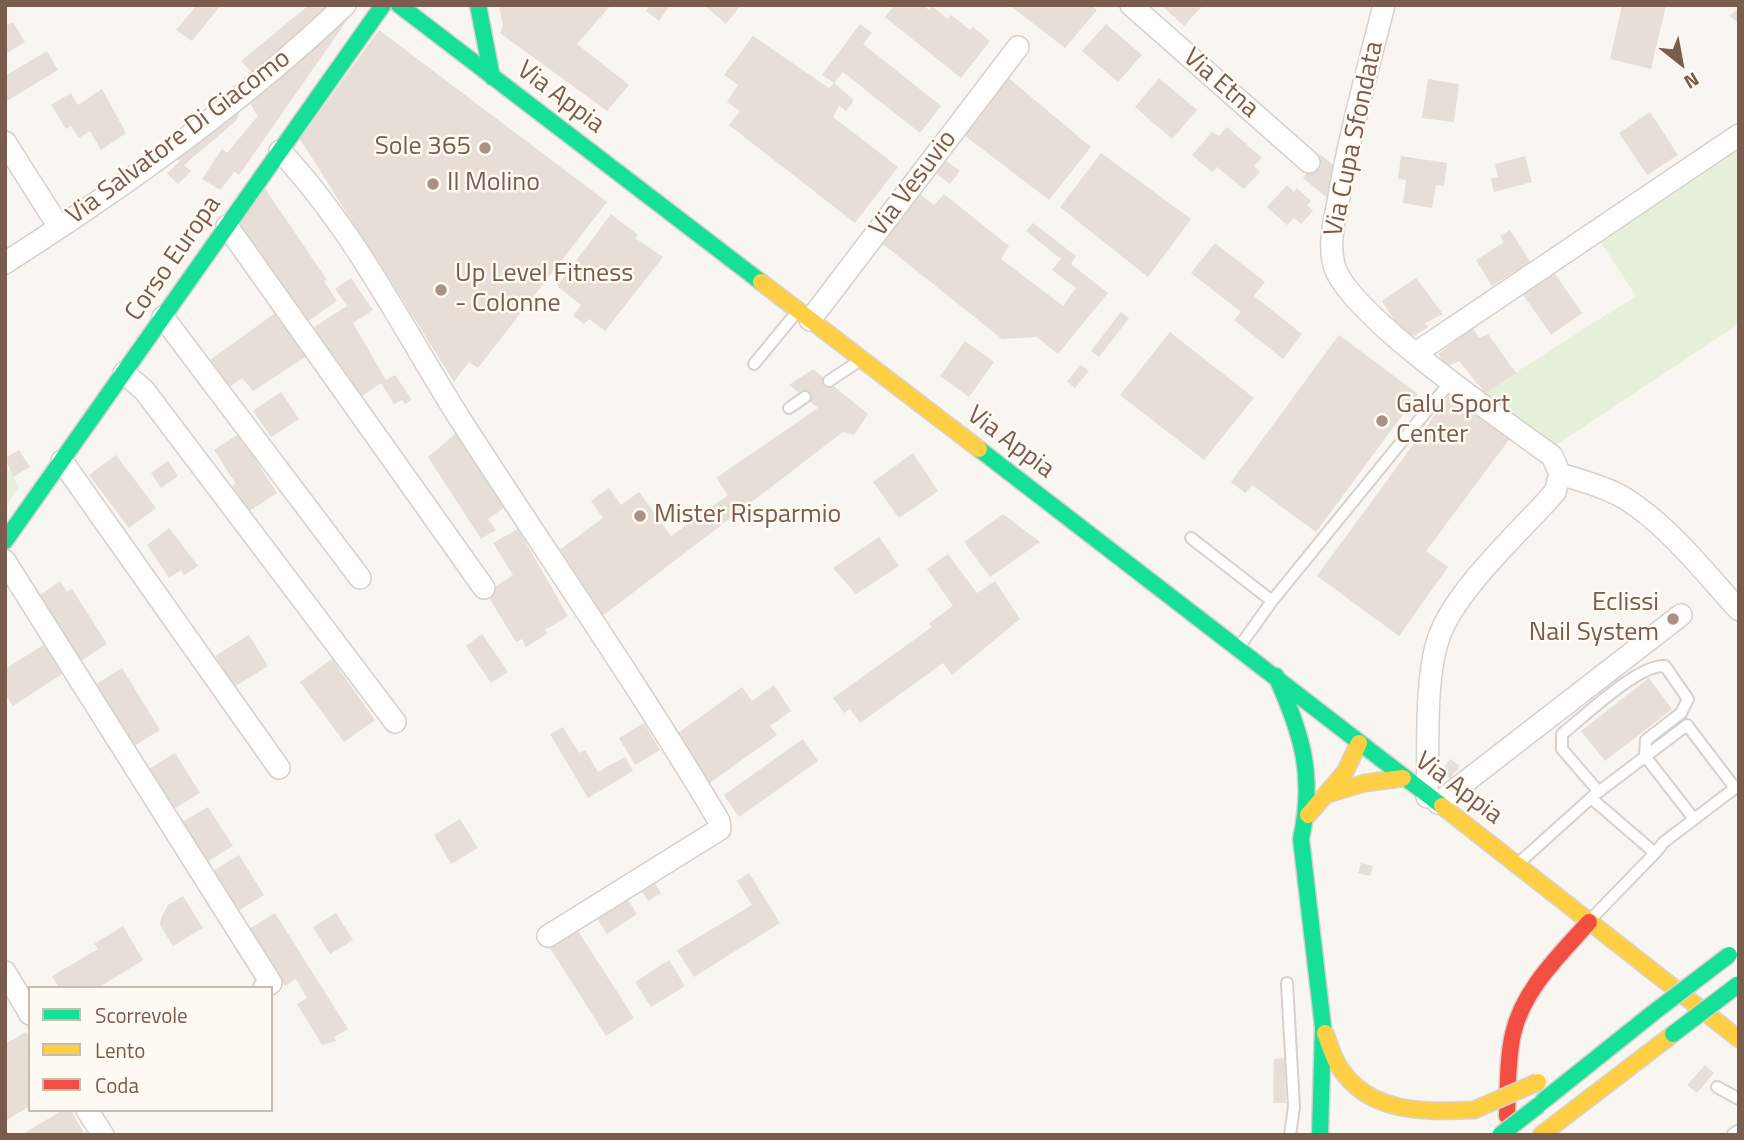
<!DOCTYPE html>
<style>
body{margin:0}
#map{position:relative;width:1744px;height:1140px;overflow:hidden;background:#f9f5f0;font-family:"Titillium Web",sans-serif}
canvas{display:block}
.frame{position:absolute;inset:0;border:7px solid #7a5c4d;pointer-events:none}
.legend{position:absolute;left:28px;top:986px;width:245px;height:126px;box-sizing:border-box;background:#fffaf3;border:2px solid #cabbb1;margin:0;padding:9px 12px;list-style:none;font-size:21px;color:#7a5c4d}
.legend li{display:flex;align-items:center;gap:14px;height:35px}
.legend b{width:35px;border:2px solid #cabbb1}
.north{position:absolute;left:1646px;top:28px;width:70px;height:70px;-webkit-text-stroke:5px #fffaf3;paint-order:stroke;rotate:149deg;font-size:19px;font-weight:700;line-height:28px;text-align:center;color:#7a5c4d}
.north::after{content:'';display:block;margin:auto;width:24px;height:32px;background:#7a5c4d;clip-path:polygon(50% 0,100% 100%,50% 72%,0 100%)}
</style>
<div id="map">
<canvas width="1744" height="1140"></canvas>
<div class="frame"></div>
<ul class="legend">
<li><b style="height:9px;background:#16e098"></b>Scorrevole</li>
<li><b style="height:9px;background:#ffcf43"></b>Lento</li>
<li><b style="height:9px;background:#f24e42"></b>Coda</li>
</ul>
<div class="north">N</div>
</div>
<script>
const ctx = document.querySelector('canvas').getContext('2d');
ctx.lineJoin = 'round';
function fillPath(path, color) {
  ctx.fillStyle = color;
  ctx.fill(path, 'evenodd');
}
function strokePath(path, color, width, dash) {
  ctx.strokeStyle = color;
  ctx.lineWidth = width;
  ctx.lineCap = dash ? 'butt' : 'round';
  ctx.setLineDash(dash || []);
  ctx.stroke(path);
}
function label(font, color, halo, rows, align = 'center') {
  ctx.font = font + ' "Titillium Web",sans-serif';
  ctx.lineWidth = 5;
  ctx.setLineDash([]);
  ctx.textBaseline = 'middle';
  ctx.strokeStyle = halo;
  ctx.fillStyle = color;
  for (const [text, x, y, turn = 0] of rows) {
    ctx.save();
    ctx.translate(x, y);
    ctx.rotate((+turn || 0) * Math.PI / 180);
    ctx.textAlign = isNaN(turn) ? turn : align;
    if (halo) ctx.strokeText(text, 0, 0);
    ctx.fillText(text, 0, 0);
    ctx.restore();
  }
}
fillPath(new Path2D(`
 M1739 144V324L1553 447 1480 395 1636 296 1598 238Z
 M5 464 19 487 5 508Z`), '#e7f0db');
fillPath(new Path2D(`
 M197 5H221L192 41 176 30Z
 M309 5H330L256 77 241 61Z
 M499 5H611L577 44 629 85 607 111 500 33 503 26Z
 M650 5H670L659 21 646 11Z
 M704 5H741L726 24Z
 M895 5H923L929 10 932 6 948 19 951 15 970 30 973 27 990 41 961 78 885 17Z
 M1009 5H1091L1097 10 1065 48Z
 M1161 5H1203L1184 26Z
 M1622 5H1666L1651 69 1610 59Z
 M1739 7V24L1730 16Z
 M342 10 350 16 239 175 234 172 220 190 202 179 222 149 227 153 258 116 246 97Z
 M13 22 25 42 5 54V26Z
 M860 24 872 33 863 44 941 106 920 133 843 72 834 83 822 75Z
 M1106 24 1142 55 1118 82 1082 51Z
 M379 30 607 202 478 368 469 362 454 382 374 254 363 246 365 242 300 139Z
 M753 36 829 88 834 83 854 100 846 111 839 106 833 117 898 167 855 223 729 125 740 111 727 102 738 85 724 75Z
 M47 51 58 70 5 102V76Z
 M1005 75 1091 147 1049 200 960 132Z
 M1159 78 1197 110 1172 139 1135 107Z
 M1428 79 1459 84 1454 122 1422 118Z
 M102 89 126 133 101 150 90 131 79 138 71 126 66 129 51 105 71 93 78 105Z
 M234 107 239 113 237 120 184 165 191 171 178 184 167 173 180 161 171 155Z
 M1650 112 1678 155 1647 175 1619 133Z
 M1227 127 1262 158 1254 166 1260 172 1244 189 1217 167 1212 172 1192 155 1212 132 1219 136Z
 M1101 153 1191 219 1148 277 1060 207Z
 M1321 155 1337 168 1331 201 1303 178Z
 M1401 156 1447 163 1444 186 1436 185 1432 208 1403 203 1406 180 1398 179Z
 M1525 156 1532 182 1494 192 1491 179 1498 177 1495 164Z
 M942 158 960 171 950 184 932 171Z
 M1287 185 1294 192 1297 188 1311 201 1307 205 1313 211 1301 224 1294 218 1287 225 1267 207Z
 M264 187 327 280 324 281 337 301 304 324 236 230Z
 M916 191 934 205 944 194 1009 246 1001 259 1063 306 1076 288 1052 270 1061 259 1026 231 1033 223 1076 256 1071 264 1108 293 1058 354 1037 337 1002 339 878 240Z
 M611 214 638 235 635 238 663 257 605 331 589 319 584 324 573 316 581 305 557 286Z
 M1510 230 1530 262 1492 286 1476 260 1504 242 1500 236Z
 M1215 243 1265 282 1254 296 1302 334 1283 359 1234 320 1241 312 1191 273Z
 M1553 271 1582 313 1551 335 1522 293Z
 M351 278 373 310 353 323 386 380 395 375 412 400 405 404 402 400 394 404 381 383 359 398 311 329 347 306 335 289Z
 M1416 278 1443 314 1425 323 1428 327 1407 340 1382 301Z
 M278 311 310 354 253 391 242 378 225 390 206 363Z
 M1121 312 1129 318 1099 357 1091 351Z
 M1473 328 1479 338 1488 334 1516 373 1485 393 1459 361 1447 367 1438 354Z
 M1170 332 1254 398 1204 460 1120 395Z
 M1339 335 1418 394 1316 532 1252 485 1245 493 1231 482Z
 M965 341 994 362 969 397 940 376Z
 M1081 365 1089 371 1075 388 1067 381Z
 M813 369 868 414 854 435 843 432 601 617 558 551 603 518 591 501 609 488 621 505 639 492 671 536 728 495 716 478 818 408 789 385Z
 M281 392 299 419 271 437 253 411Z
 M1451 393 1511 437 1426 551 1448 567 1399 636 1317 576Z
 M459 431 508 505 488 519 496 530 481 539 428 457Z
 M239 434 277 493 248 512 232 486 236 484 214 450Z
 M19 450 30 467 13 477 5 458Z
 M913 453 938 491 899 518 873 482Z
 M116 455 156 508 129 528 89 475Z
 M168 461 178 476 161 488 151 473Z
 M1003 514 1040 542 990 577 964 542Z
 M169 528 198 566 184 575 181 570 169 578 147 545Z
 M518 529 568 616 545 630 547 634 526 647 522 639 516 642 486 593 513 575 493 543Z
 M879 537 899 566 856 594 833 568Z
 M948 554 977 593 995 581 1020 619 952 675 943 663 860 723 850 709 844 713 833 698 932 627 929 623 953 606 927 569Z
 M60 581 67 592 72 589 107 644 81 661 40 595Z
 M482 634 508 672 491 683 466 646Z
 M249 635 268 666 234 687 215 656Z
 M45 644 62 674 13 706 5 694V669Z
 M332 659 375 720 344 742 300 682Z
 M122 668 160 730 134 746 96 684Z
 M1649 678 1672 709 1605 761 1581 731Z
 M774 685 791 711 770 726 777 735 708 784 674 736 742 687 752 701Z
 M644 723 660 750 635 765 619 738Z
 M563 727 579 753 585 750 598 772 625 757 633 771 588 798 550 734Z
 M803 739 818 761 739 817 724 795Z
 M175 753 200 793 174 809 149 769Z
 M1450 759 1460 766 1450 779 1441 772Z
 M208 807 233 846 207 862 182 822Z
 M460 819 478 848 451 864 434 835Z
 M239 855 264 895 238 911 213 871Z
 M1361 863 1373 866 1370 876 1358 873Z
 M749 873 780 923 694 977 677 950 752 905 737 881Z
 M654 882 661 893 648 901 641 890Z
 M183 896 203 928 173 946 160 925 161 918 168 905Z
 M627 898 637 914 607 934 596 917Z
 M275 913 348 1029 334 1037 336 1041 322 1045 297 1004 307 998 296 979 285 986 249 929Z
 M336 913 353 940 330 954 313 927Z
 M123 926 143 960 98 988H59L52 976 98 949 94 944Z
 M576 928 634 1018 606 1036 548 945Z
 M669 960 685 986 651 1007 635 982Z
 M26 1032 30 1038V1106L5 1121V1044Z
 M1285 1058 1286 1103H1273L1274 1059Z
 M1705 1065 1714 1073 1697 1093 1687 1085Z
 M63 1110H71L85 1135H21Z`), '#e6ded7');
const lane = new Path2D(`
 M754 364 796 313
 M829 381 856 363
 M789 408 805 397
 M1191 538 1272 601 1242 643
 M1272 601 1451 381
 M1599 792 1562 749V734C1584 717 1638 664 1665 666L1688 699 1681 713 1646 740 1645 756 1694 819
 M1593 796 1687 725 1735 788 1739 786
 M1655 853 1664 842 1735 788
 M1521 861 1591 798 1655 853 1591 919
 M1287 983 1294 1107 1290 1135
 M1717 1087 1739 1099
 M1733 1134 1739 1130`);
const street = new Path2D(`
 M1131 5 1309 162
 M1384 5C1368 69 1350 132 1339 197 1335 219 1328 242 1334 265 1346 313 1506 422 1552 456L1560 474 1555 492C1521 531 1455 590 1439 637 1424 679 1429 751 1427 797
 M5 142 52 216
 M280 151C354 229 403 329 460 419 546 553 638 684 719 821L720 829 548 936
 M227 226 484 588
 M5 263C125 186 242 103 345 5
 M163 317 360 578
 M810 320 1018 47
 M1416 353 1739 135
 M124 373 144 390 395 722
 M62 461 279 768
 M1560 474C1582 481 1606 487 1626 499 1670 527 1705 573 1739 610
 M5 561 271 983 264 988
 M1438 803 1681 615
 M5 972 30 1014
 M87 1110 103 1135`);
const fast = new Path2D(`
 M399 5 761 282
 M478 5 492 77
 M979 449 1442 806
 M5 541 383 5
 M1276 676C1302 734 1315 775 1301 839L1323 1027 1320 1135
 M1543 1101 1653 1013`);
const slow = new Path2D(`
 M761 282 979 449
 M1328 794 1365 783 1403 778
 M1442 806 1739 1039
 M1308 815 1345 772 1359 743
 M1325 1033C1330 1045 1333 1058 1340 1068 1370 1114 1425 1112 1474 1110
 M1541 1135 1673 1034`);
const jam = new Path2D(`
 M1507 1116C1508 1089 1507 1061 1513 1034 1523 989 1560 955 1589 922`);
strokePath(lane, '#d7d1cb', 14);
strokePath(street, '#d7d1cb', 24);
strokePath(fast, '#d9d2cb', 19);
strokePath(slow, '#d9d2cb', 19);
strokePath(jam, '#d9d2cb', 19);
strokePath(lane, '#fefefd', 10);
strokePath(street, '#fefefd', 21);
strokePath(fast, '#16e098', 16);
strokePath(slow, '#ffcf43', 16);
strokePath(jam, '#f24e42', 16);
const fastBridge = new Path2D(`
 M1653 1013 1729 955
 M1673 1034 1739 984
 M1500 1135 1539 1105`);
const slowBridge = new Path2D(`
 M1474 1110 1538 1082`);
strokePath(fastBridge, '#dad1cc', 19, []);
strokePath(slowBridge, '#dad1cc', 19, []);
strokePath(fastBridge, '#16e098', 16);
strokePath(slowBridge, '#ffcf43', 16);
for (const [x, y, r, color] of [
 [485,148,7,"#a69286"],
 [433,184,7,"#a69286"],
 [441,290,7,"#a69286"],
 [1382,421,7,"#a69286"],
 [640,516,7,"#a69286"],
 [1673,619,7,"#a69286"]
]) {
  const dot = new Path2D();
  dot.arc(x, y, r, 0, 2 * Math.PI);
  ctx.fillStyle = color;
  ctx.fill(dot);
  strokePath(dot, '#fffaf3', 2.5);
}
label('26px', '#7a5c4d', '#fffaf3', [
 ["Via Etna",1220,84,41],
 ["Via Appia",560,98,37],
 ["Via Salvatore Di Giacomo",179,138,-37],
 ["Via Cupa Sfondata",1355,139,-78],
 ["Via Vesuvio",914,184,-53],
 ["Corso Europa",174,259,-55],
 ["Via Appia",1010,443,37],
 ["Via Appia",1458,789,37]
]);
label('26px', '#7a5c4d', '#fffaf3', [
 ["Sole 365",471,148,"right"],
 ["Il Molino",447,184],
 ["Up Level Fitness",455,275],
 ["- Colonne",455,305],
 ["Galu Sport",1396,406],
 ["Center",1396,436],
 ["Mister Risparmio",654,516],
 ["Eclissi",1659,604,"right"],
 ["Nail System",1659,634,"right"]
], 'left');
</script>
